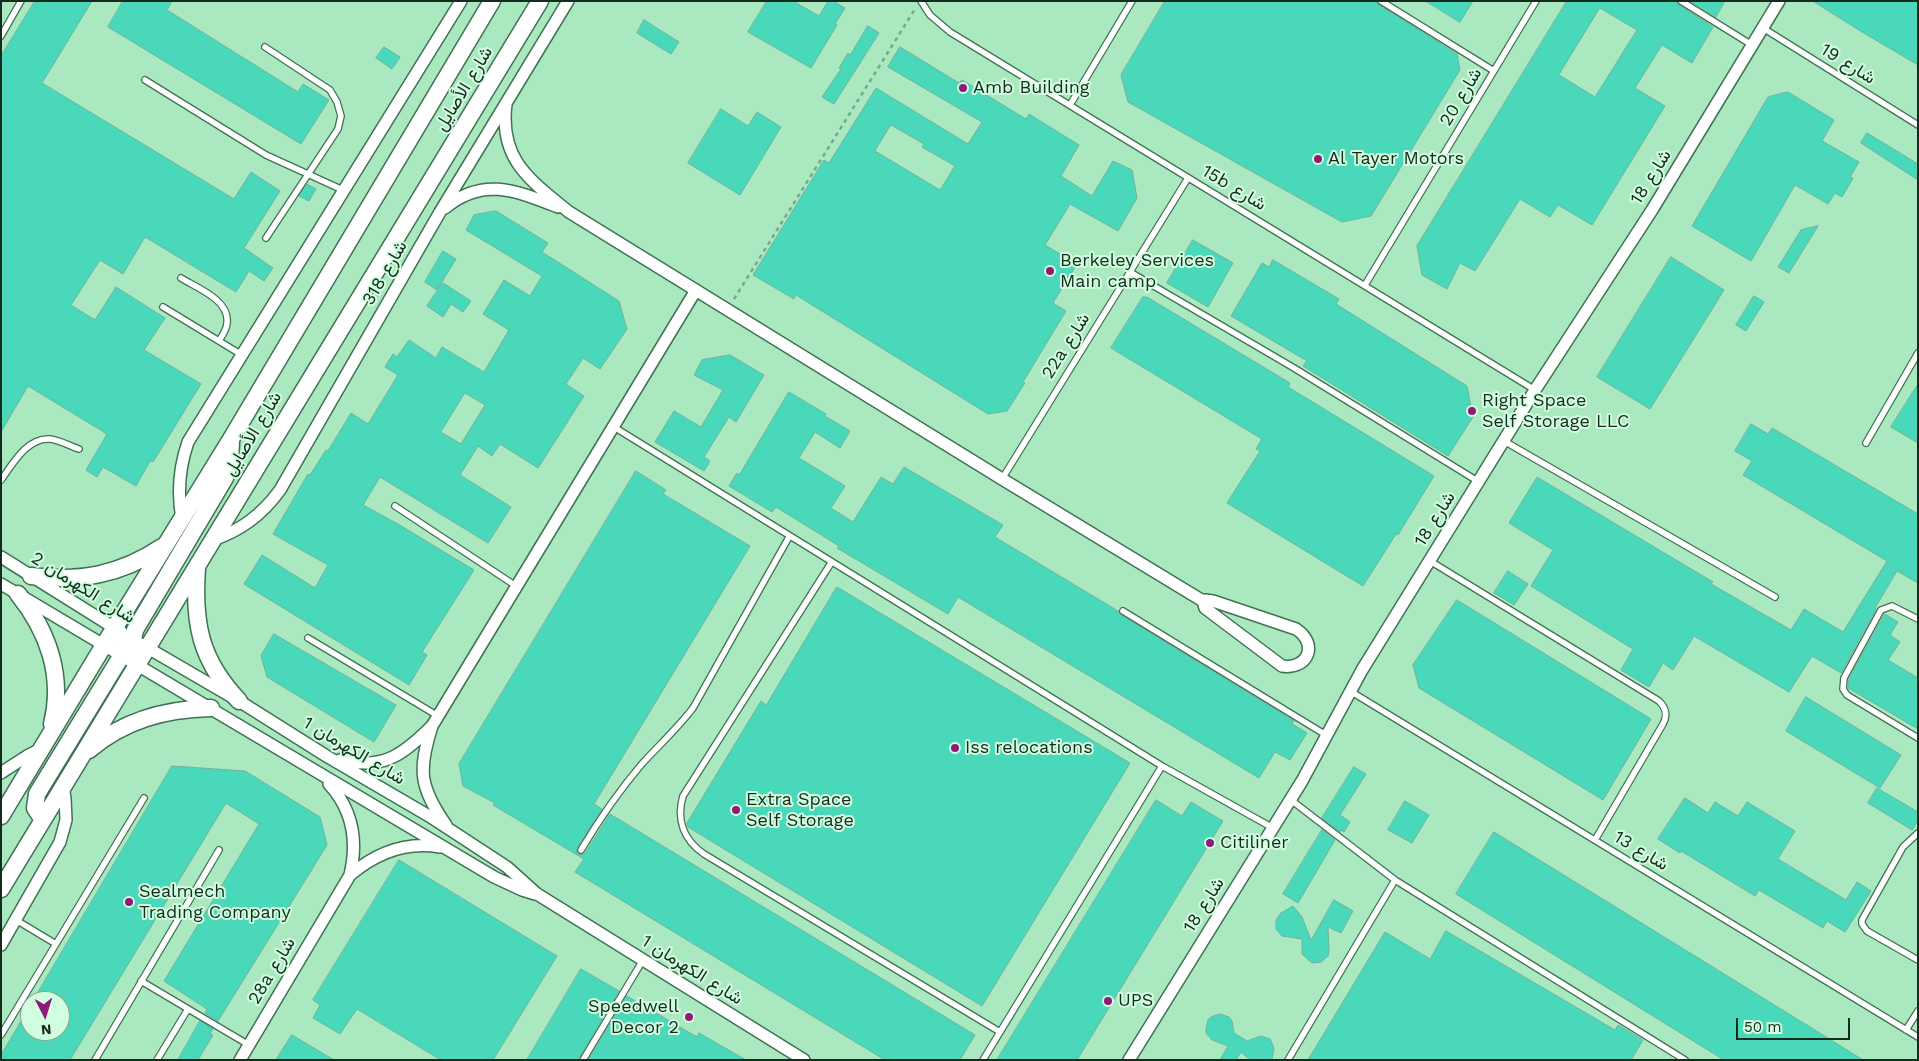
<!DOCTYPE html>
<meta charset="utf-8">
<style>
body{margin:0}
#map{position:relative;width:1919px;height:1061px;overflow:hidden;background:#bcf3cf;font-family:"Work Sans",sans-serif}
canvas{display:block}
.frame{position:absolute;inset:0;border:2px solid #152b1d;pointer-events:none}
.north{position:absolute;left:20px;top:991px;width:50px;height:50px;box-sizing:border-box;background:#d2fee0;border:1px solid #86aa92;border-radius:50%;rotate:175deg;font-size:14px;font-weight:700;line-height:20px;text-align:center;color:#152b1d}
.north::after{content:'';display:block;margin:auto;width:18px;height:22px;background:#8e1a7b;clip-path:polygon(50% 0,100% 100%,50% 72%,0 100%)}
.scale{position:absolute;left:1736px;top:1018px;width:114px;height:22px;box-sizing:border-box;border:2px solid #152b1d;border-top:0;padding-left:6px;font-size:15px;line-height:18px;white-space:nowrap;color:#152b1d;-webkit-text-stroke:4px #d2fee0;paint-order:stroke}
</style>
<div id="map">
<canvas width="1919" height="1061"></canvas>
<div class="frame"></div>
<div class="north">N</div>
<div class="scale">50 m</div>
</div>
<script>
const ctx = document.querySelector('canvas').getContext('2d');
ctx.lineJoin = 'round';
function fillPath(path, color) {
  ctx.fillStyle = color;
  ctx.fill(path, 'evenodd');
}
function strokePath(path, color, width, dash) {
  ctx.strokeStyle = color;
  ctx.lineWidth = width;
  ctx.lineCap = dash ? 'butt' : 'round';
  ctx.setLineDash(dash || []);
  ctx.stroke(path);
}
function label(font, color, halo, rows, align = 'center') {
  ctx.font = font + ' "Work Sans",Vazirmatn,sans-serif';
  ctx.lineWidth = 4;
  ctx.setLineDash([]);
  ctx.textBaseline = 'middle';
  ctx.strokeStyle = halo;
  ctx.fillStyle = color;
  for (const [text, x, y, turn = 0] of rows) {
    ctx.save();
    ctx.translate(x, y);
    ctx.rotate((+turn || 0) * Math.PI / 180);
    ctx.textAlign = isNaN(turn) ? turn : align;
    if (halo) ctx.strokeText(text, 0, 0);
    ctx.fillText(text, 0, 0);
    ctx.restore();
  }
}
fillPath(new Path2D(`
 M1 1H1918V1060H1ZM30 1001H60V1031H30Z`), '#aae9c0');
const building = new Path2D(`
 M35 1H92L42 83 234 199 251 172 280 191 244 248 273 268 264 281 249 271 236 292 145 237 123 274 100 260 71 305 95 320 116 287 165 318 144 350 201 384 153 462 150 461 136 486 103 467 97 477 86 470 107 434 28 386 1 432V56Z
 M123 1H172L167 10 298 92 303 84 329 100 301 144 108 27Z
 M767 1H793L819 16 828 1H833L845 8 835 24 837 25 811 68 748 32Z
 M1165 1H1376L1379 5 1457 54 1460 70 1371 216 1342 222 1128 102 1121 75Z
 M1426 1H1473L1460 22Z
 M1567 1H1676L1679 5 1713 27 1692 63 1662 45 1635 88 1665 106 1592 225 1558 205 1550 217 1520 199 1475 271 1460 263 1447 289 1422 275 1417 246ZM1600 8 1637 30 1595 97 1559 75Z
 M1690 1H1725L1716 17Z
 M1813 1H1918V65L1862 32Z
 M644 20 679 42 671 54 637 33Z
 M868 26 879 33 834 104 822 97 841 69 839 68 848 53 850 55Z
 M384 47 400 57 392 69 376 58Z
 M900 47 959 83 962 80 1026 119 1029 114 1079 145 1061 176 1092 196 1113 161 1132 170 1137 198 1118 231 1070 204 1045 245 1077 264 1053 303 1066 311 1023 382 1025 383 1007 411 988 414 796 295 794 299 753 275 824 160 829 163 876 88 968 144 982 122 888 67ZM891 125 924 144 922 147 955 166 940 190 875 151Z
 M1788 92 1834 120 1822 141 1859 162 1850 177 1853 178 1842 197 1835 193 1828 204 1795 185 1751 261 1692 226 1768 97Z
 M721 109 748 126 757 112 781 127 740 195 688 163Z
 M1867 133 1918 164V180L1861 143Z
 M307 184 316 189 309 201 299 196Z
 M496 211 548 243 542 252 619 301 627 329 600 369 583 358 566 384 584 396 538 468 500 444 492 456 478 446 460 475 511 507 488 543 380 477 363 505 398 524 474 570 422 652 427 655 409 685 244 584 262 555 315 588 328 565 273 534 308 474 310 475 326 450 328 451 351 413 368 424 398 375 385 367 393 354 397 357 409 340 436 358 442 347 484 372 509 330 483 314 504 280 530 296 542 276 466 230 474 215ZM465 393 485 405 461 444 441 432Z
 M1818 226 1789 273 1778 267 1801 230Z
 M1193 240 1233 263 1208 307 1167 283Z
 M443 251 456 259 437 290 425 282Z
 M1671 257 1724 290 1650 409 1597 377Z
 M1273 260 1339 299 1336 304 1467 386 1473 417 1448 456 1303 366 1307 361 1231 316 1262 263 1269 267Z
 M443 283 471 301 463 312 451 304 443 317 427 306Z
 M1754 296 1764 302 1746 331 1736 325Z
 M1143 297H1147L1290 383 1288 387 1434 476 1398 535 1396 534 1363 586 1227 503 1260 451 1256 449 1262 439 1111 348Z
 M730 355 764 375 736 422 729 417 704 457 710 461 704 471 655 442 674 411 701 427 723 390 694 375 702 360Z
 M1918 384V443L1891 427Z
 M789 392 826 414 825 416 850 431 840 448 815 432 799 458 845 486 831 508 853 522 881 477 893 484 904 467 1003 525 995 537 1118 611 1121 615 1294 721 1292 724 1307 733 1290 760 1275 752 1259 778 958 597 948 614 837 548 839 546 776 507 772 512 729 486 737 473 739 475Z
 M1751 424 1768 434 1772 428 1918 514V583L1897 571 1875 608 1876 609 1841 673 1812 656 1789 692 1694 636 1673 670 1663 663 1649 687 1621 670 1633 649 1531 586 1553 550 1509 523 1537 477 1713 582 1711 584 1791 630 1804 609 1843 632 1887 561 1743 475 1752 461 1735 451Z
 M636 471 666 490 663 494 750 546 594 804 602 809 577 848V853L581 855 585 853 610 814 975 1035 960 1060H885L575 872 584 859 493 805 495 803 463 786 459 764Z
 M1508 571 1528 584 1514 605 1494 593Z
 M837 587 1130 763 982 1006 688 827 687 823 761 701 766 705Z
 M1457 600 1651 719 1603 800 1419 688 1413 665Z
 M1885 614 1898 622 1890 635 1900 642 1888 660 1918 678V729L1848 688 1849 679Z
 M274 634 396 705 374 742 267 677 261 656Z
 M1806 697 1901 755 1880 788 1786 731Z
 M172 766 245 771 320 817 327 845 218 1021 205 1013 207 1009 164 981 259 824 226 803 70 1060H1V1055L30 1006V1031H60V1001H33Z
 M1354 767 1366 774 1340 815 1350 822 1344 832 1341 830 1340 832 1322 818Z
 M1877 788 1918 812V820L1912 830 1868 803Z
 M1685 798 1708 813 1715 802 1738 816 1747 802 1795 831 1778 859 1846 900 1857 882 1871 891 1845 932 1827 921 1823 928 1759 890 1755 896 1681 851 1680 853 1658 839Z
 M1156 800 1182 816 1191 802 1223 821 1077 1060H997Z
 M1405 801 1429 815 1412 843 1388 830Z
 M1322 830 1335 840 1298 903 1283 894Z
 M1494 832 1823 1035 1863 1060H1724L1456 894Z
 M399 860 557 956 493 1060H441L357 1009 340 1034 313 1018 320 1005 313 1000Z
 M1334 900 1353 911 1341 933 1328 927 1329 951 1328 956 1321 962 1312 963 1302 954V939L1282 936 1276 929V920L1281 913 1293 906 1302 917 1311 940Z
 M1446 931 1615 1030 1618 1025 1643 1040 1631 1060H1308L1385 932 1430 959Z
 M581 969 619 991 578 1060H527Z
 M627 996 697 1037 699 1033 746 1060H589Z
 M1220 1014 1229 1017 1232 1021 1234 1033 1247 1041 1261 1036 1270 1039 1274 1048 1272 1060H1250L1241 1052 1236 1060H1220L1228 1046 1212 1040 1206 1033V1029L1208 1020 1211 1017Z
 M200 1021 213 1029 210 1034 213 1035 198 1060H178Z
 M292 1035 334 1060H276Z`);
fillPath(building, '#49d9ba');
strokePath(building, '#6eb3a1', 1);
const lane = new Path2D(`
 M921 1 930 15 950 32 1535 390
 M1381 1 1494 71
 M1681 1 1752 45
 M1763 28 1918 125
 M1 36 21 1
 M265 47 330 90 337 102 341 116 338 129 266 238
 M145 80 266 155 345 191
 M1070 105 1132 1
 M1130 272 1294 368 1479 482
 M181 278C197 288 230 300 227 323 227 329 222 336 219 341
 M1365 285 1536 1
 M163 307 242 355
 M614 427 1162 766 1273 828
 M1504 441 1775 597
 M1866 443 1918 353
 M1002 479 1188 178
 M1 480C12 465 27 437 50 439 59 440 70 446 79 449
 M395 506 516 586
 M1430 561 1659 701C1666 708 1668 715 1663 724L1595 840
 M831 563 683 796C676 820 684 840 704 854L1000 1032
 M1123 611 1326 735
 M1918 619 1892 606 1881 610 1844 678 1843 689 1847 695 1918 738
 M308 638 438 716
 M1350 691 1918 1037
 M1291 800 1395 880 1685 1060
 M1918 833 1903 847 1862 920V924L1867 931 1918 960
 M581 850C599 820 618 792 641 765 658 746 677 729 693 708L789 537
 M16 920 56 944
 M141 981 249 1045
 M1906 1030 1918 1011
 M1 1035 144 798
 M95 1060 219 850
 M157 1060 188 1009
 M583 1060 643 960
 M983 1060 1162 766
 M1288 1060 1395 880`);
const street = new Path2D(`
 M506 104C499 160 530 180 569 212L1002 479 1203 601
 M445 208C483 176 517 191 558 207
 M182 519C177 492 179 468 188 442L461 1
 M212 540C241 531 262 515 280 490L440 212 568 1
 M1 557 121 632
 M1 584 494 877 522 890 535 894
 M1205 600 1213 601 1296 629C1319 644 1308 670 1282 666L1205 608 1203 601Z
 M141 644 239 701 328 757 429 816 507 867 537 894 804 1060
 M340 760C382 770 402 756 431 727
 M1 773 27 756 41 749
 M446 825C419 786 418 770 432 726L696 290
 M350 875C376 853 406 841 440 847
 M1 945 60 842 66 820 65 798 63 787
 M240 1060 350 875C358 841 353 810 329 784
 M1129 1060 1302 781 1362 670 1535 390 1652 210 1779 1`);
const secondary = new Path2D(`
 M197 568C193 623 200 660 239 701
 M31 576C80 582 120 575 162 547
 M18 594C48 631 64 676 52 724
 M137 664 132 644 135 630 225 478 230 461 231 442
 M89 750C124 720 165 709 211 708
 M1 816 104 645 231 439 492 1
 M43 820 35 808 37 794 122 655V641L120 634
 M1 889 540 1`);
strokePath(lane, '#3f7253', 8);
strokePath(street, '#3f7253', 14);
strokePath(secondary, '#3f7253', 19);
strokePath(new Path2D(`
 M734 299 915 9`), '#7ca68b', 2.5, [4, 4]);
strokePath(lane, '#fff', 5.5);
strokePath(street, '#fff', 11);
strokePath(secondary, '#fff', 16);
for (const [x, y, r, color] of [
 [963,88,5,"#8e1a7b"],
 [1318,159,5,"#8e1a7b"],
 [1050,271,5,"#8e1a7b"],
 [1472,411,5,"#8e1a7b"],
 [955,748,5,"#8e1a7b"],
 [736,810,5,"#8e1a7b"],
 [1210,843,5,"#8e1a7b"],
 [129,902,5,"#8e1a7b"],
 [1108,1001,5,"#8e1a7b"],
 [689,1017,5,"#8e1a7b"]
]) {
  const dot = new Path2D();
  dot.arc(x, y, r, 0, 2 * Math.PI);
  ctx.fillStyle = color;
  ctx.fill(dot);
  strokePath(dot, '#d2fee0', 2);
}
label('18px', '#152b1d', '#d2fee0', [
 ["شارع 19",1848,64,32],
 ["شارع الأصايل",464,89,-59],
 ["شارع 20",1461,97,-59],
 ["شارع 18",1651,177,-58],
 ["15b شارع",1234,188,31],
 ["شارع 318",385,273,-60],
 ["22a شارع",1066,346,-58],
 ["شارع الأصايل",253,434,-59],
 ["شارع 18",1435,519,-58],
 ["شارع الكهرمان 2",83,588,32],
 ["شارع الكهرمان 1",354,751,31],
 ["شارع 13",1641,851,31],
 ["شارع 18",1204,905,-58],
 ["شارع الكهرمان 1",692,970,32],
 ["28a شارع",272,971,-59]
]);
label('18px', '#152b1d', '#d2fee0', [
 ["Amb Building",973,88],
 ["Al Tayer Motors",1328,159],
 ["Berkeley Services",1060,261],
 ["Main camp",1060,282],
 ["Right Space",1482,401],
 ["Self Storage LLC",1482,422],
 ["Iss relocations",965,748],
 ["Extra Space",746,800],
 ["Self Storage",746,821],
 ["Citiliner",1220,843],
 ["Sealmech",139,892],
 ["Trading Company",139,913],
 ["UPS",1118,1001],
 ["Speedwell",679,1007,"right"],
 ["Decor 2",679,1028,"right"]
], 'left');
</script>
